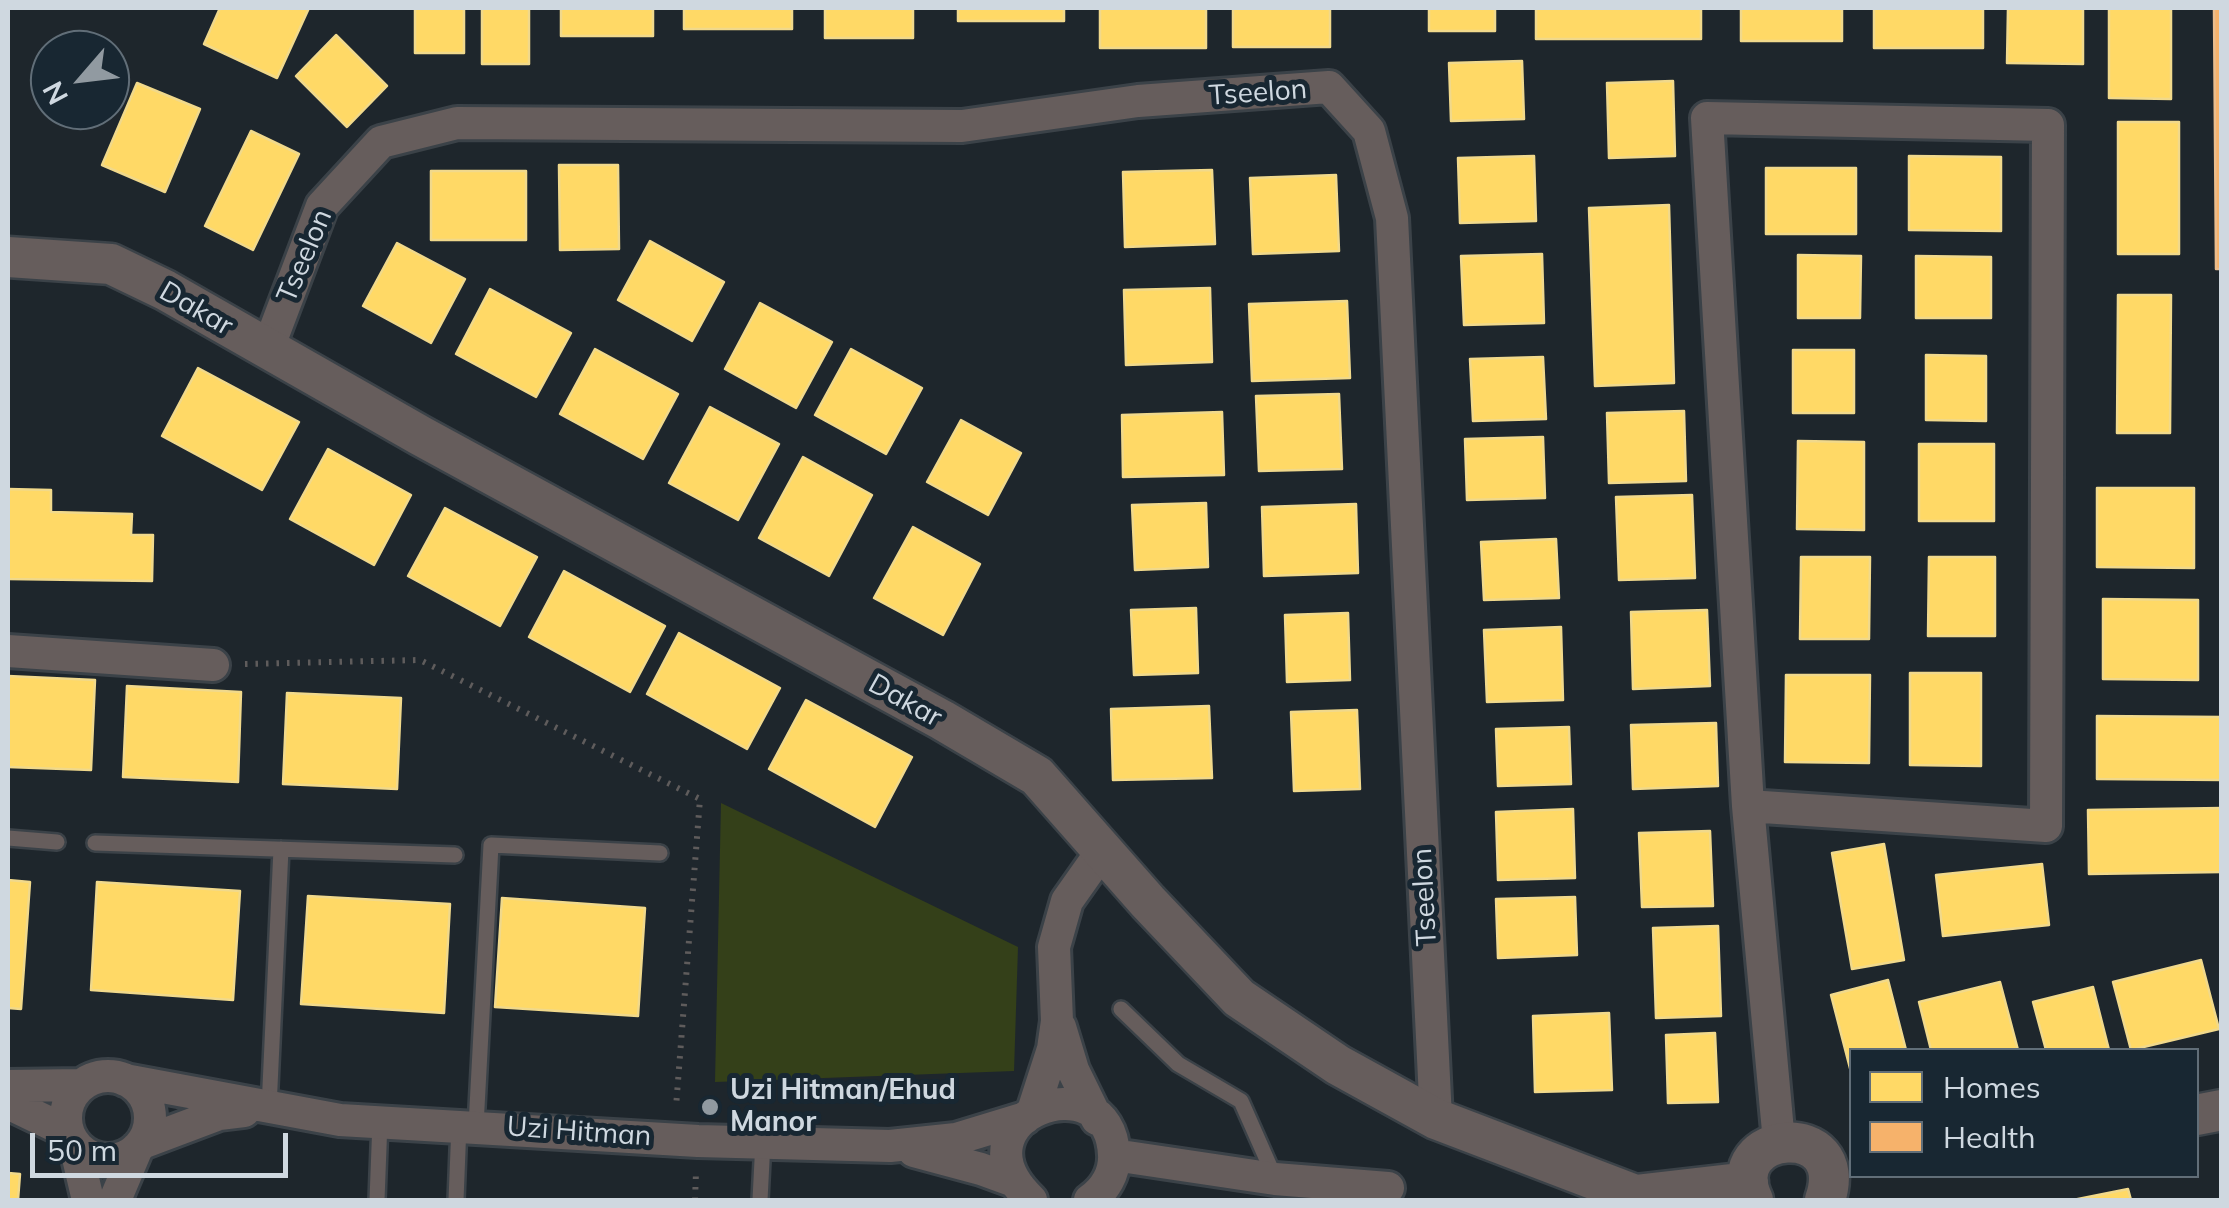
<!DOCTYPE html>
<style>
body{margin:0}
#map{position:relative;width:2229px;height:1208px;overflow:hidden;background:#1e262c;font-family:Mulish,sans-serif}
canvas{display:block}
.frame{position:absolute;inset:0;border:10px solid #cfd8e0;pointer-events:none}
.legend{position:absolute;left:1849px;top:1048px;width:350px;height:130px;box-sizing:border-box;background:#182732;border:2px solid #616e78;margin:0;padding:12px 18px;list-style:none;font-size:30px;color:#cfd8e0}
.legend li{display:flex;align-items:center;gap:20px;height:50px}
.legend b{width:50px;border:2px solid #616e78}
.north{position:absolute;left:30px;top:30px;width:100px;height:100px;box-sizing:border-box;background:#182732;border:2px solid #616e78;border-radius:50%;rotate:242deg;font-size:28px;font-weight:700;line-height:40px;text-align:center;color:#cfd8e0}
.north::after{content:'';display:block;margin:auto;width:35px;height:45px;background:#919aa1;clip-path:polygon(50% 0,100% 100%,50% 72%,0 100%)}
.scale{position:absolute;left:30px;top:1133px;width:258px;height:45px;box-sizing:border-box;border:5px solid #cfd8e0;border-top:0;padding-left:12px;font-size:30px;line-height:35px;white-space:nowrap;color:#cfd8e0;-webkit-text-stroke:8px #182732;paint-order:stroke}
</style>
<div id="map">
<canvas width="2229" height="1208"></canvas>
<div class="frame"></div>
<ul class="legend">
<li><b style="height:28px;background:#ffd966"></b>Homes</li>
<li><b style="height:28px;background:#f6b26b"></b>Health</li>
</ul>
<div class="north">N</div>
<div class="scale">50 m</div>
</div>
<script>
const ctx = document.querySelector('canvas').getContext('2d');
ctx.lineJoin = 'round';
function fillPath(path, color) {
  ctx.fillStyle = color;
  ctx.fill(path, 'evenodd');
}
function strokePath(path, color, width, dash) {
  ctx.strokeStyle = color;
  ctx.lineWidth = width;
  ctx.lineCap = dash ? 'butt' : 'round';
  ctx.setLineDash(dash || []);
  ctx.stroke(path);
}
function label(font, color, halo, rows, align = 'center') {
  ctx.font = font + ' Mulish,sans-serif';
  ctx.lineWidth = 10;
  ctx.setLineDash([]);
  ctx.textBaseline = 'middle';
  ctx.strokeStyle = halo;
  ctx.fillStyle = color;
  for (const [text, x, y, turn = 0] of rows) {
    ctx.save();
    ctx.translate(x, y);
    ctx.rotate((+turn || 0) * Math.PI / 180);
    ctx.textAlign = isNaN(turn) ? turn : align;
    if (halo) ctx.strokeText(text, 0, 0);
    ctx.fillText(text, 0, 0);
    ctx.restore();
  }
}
fillPath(new Path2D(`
 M721 803 1018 947 1014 1071 715 1082Z`), '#344019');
const homes = new Path2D(`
 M220 8H309L277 78 204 44Z
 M415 8H464V53H415Z
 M482 8H529V64H482Z
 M561 8H653V36H561Z
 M684 8H792V29H684Z
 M825 8H913V38H825Z
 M958 8H1064V21H958Z
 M1100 8H1206V48H1100Z
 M1233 8H1330V47H1233Z
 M1429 8H1495V31H1429Z
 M1536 8H1701V39H1536Z
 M1741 8H1842V41H1741Z
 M1874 8H1983V48H1874Z
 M2008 8H2083V64L2007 63Z
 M2109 8H2171V99L2109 98Z
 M336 35 387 86 347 127 296 76Z
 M1522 61 1524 119 1451 121 1449 63Z
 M1673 81 1675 156 1609 158 1607 83Z
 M137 83 200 109 165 192 102 165Z
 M2118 122H2179V254H2118Z
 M251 131 299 154 253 250 205 226Z
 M1534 156 1536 221 1460 223 1458 158Z
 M1909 156 2001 157V231L1909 230Z
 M559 165H618L619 249 560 250Z
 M1766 168H1856V234H1766Z
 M1212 170 1215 244 1125 247 1123 172Z
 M431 171H526V240H431Z
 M1336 175 1339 251 1253 254 1250 178Z
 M1669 205 1674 383 1595 386 1589 208Z
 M650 241 724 282 692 341 618 300Z
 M397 243 465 279 431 343 363 306Z
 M1542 254 1544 323 1464 325 1461 256Z
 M1798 255 1861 256 1860 318H1798Z
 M1916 256 1991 257V318H1916Z
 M1210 288 1212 362 1126 365 1124 290Z
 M490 289 571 333 536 397 456 354Z
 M2118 295H2171L2170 433H2117Z
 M1347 301 1350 378 1252 381 1249 304Z
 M760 303 832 342 796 408 725 369Z
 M595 349 678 394 643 459 560 414Z
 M851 349 922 388 886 454 815 415Z
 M1793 350H1854V413H1793Z
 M1926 355 1986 356V421L1926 420Z
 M1543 357 1546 419 1473 421 1470 359Z
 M198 368 299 422 262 490 162 436Z
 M1339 394 1342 469 1259 471 1256 396Z
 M710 407 779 444 738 520 669 483Z
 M1684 411 1686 481 1609 483 1607 413Z
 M1222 412 1224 475 1123 477 1122 415Z
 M961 420 1021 453 988 515 927 482Z
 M1543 437 1545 498 1467 500 1465 439Z
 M1798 441 1864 442V530L1797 529Z
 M1919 444H1994V521H1919Z
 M328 449 411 495 374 565 290 519Z
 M803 457 872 495 829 576 759 538Z
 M2097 488H2194V568L2097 567Z
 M8 489 51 490V512L132 514 131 535H153L152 581 8 579Z
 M1692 495 1695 578 1619 580 1616 497Z
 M1206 503 1208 567 1135 570 1132 505Z
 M1356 504 1358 573 1264 576 1262 507Z
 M445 508 537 557 500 626 408 576Z
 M913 527 980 564 943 635 874 598Z
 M1556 539 1559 598 1484 600 1481 542Z
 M1801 557H1870L1869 639H1800Z
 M1929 557H1995V636H1928Z
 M564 571 665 626 630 692 529 637Z
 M2103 599 2198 600V680L2103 679Z
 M1196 608 1198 673 1134 675 1131 610Z
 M1707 610 1710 686 1633 689 1631 612Z
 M1348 613 1350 680 1287 682 1285 615Z
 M1561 627 1563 700 1487 702 1484 630Z
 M679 633 780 688 747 749 647 694Z
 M1910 673H1981V766L1910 765Z
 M1786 675H1870L1869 763 1785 762Z
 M8 676 95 680 91 770 8 767Z
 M127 686 241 692 238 782 123 777Z
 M287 693 401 698 397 789 283 784Z
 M806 700 912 757 875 827 769 769Z
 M1209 706 1212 778 1113 780 1111 709Z
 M1357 710 1360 789 1294 791 1291 712Z
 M2097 716 2222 717V780L2097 779Z
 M1716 723 1718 786 1633 789 1631 725Z
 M1569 727 1571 784 1498 786 1496 729Z
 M2222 808V872L2089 874 2088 810Z
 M1573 809 1575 878 1498 880 1496 812Z
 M1710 831 1713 906 1642 907 1639 833Z
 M1884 844 1904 960 1852 969 1832 853Z
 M2042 864 2049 925 1943 936 1936 875Z
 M8 880 30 882 21 1009 8 1008Z
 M97 882 240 891 233 1000 91 990Z
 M308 896 450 904 444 1013 301 1004Z
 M1575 897 1577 955 1498 958 1496 899Z
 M502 898 645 908 638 1016 495 1007Z
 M1718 926 1721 1016 1656 1018 1653 928Z
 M2201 960 2219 1029 2131 1050 2113 982Z
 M1888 980 1906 1050H1852V1076L1831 995Z
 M2000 982 2018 1050H1931L1919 1002Z
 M2093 987 2109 1050H2046L2033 1002Z
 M1609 1013 1612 1090 1535 1092 1533 1016Z
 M1715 1033 1718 1102 1668 1103 1666 1035Z
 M8 1173 20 1174 18 1200H8Z
 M2128 1189 2131 1200H2073Z`);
fillPath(homes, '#ffd966');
strokePath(homes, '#f1d98b', 2.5);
const health = new Path2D(`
 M2214 8H2222V269H2216Z`);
fillPath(health, '#f6b26b');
strokePath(health, '#eabd8e', 2.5);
const service = new Path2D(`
 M8 838 57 842
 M95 843 455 855
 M1121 1009 1178 1064 1241 1101 1275 1178
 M269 1108 281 849
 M476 1126 491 845 660 853
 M377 1200 380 1121
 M456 1200 459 1125
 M760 1200 763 1141`);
const minor = new Path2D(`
 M267 351 322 206 381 142 457 123 962 126 1138 101 1329 87 1369 131 1392 218 1436 1119
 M8 651 213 665
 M1748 806 2046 826 2048 125 1707 118 1748 806 1779 1142
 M1060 1027 1073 1070 1097 1119
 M66 1118a42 42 0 1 1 84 0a42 42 0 1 1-84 0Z
 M125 1080 340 1120 698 1141 890 1146 956 1139 1025 1118
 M8 1086 82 1085
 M8 1103 68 1132
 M1033 1111 1053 1049 1057 1021 1054 947 1067 901 1103 850
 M142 1143 219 1114 244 1111
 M75 1145 88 1200
 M914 1151 981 1169 1014 1181
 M1114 1155 1275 1179 1388 1188
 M115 1200 137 1148
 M1031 1200C945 1118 1110 1056 1114 1155 1115 1173 1105 1190 1090 1200`);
const tertiary = new Path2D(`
 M8 257 111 264 165 290 421 436 942 720 1037 776 1148 902 1239 998 1338 1065 1436 1119 1635 1195 1748 1182
 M2196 1115 2222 1110
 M1753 1200C1719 1130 1853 1117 1825 1200`);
strokePath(service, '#3b4248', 20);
strokePath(minor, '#3b4248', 38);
strokePath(tertiary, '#3b4248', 45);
strokePath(new Path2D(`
 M245 664 420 660 700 799 676 1107
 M695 1200 696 1172`), '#5f5c5c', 6, [2.5, 8]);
strokePath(service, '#665d5c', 15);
strokePath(minor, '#665d5c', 32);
strokePath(tertiary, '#665d5c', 40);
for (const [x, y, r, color] of [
 [710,1107,10,"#919aa1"]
]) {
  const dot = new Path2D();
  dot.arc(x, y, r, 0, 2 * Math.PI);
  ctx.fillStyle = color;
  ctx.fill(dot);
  strokePath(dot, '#182732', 4);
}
label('28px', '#cfd8e0', '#182732', [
 ["Tseelon",1258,93,-4],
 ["Tseelon",305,256,-67],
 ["Dakar",196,309,30],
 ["Dakar",905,701,29],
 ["Tseelon",1425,897,-93],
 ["Uzi Hitman",579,1132,4]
]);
label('bold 28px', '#cfd8e0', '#182732', [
 ["Uzi Hitman/Ehud",730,1091],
 ["Manor",730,1123]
], 'left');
</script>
